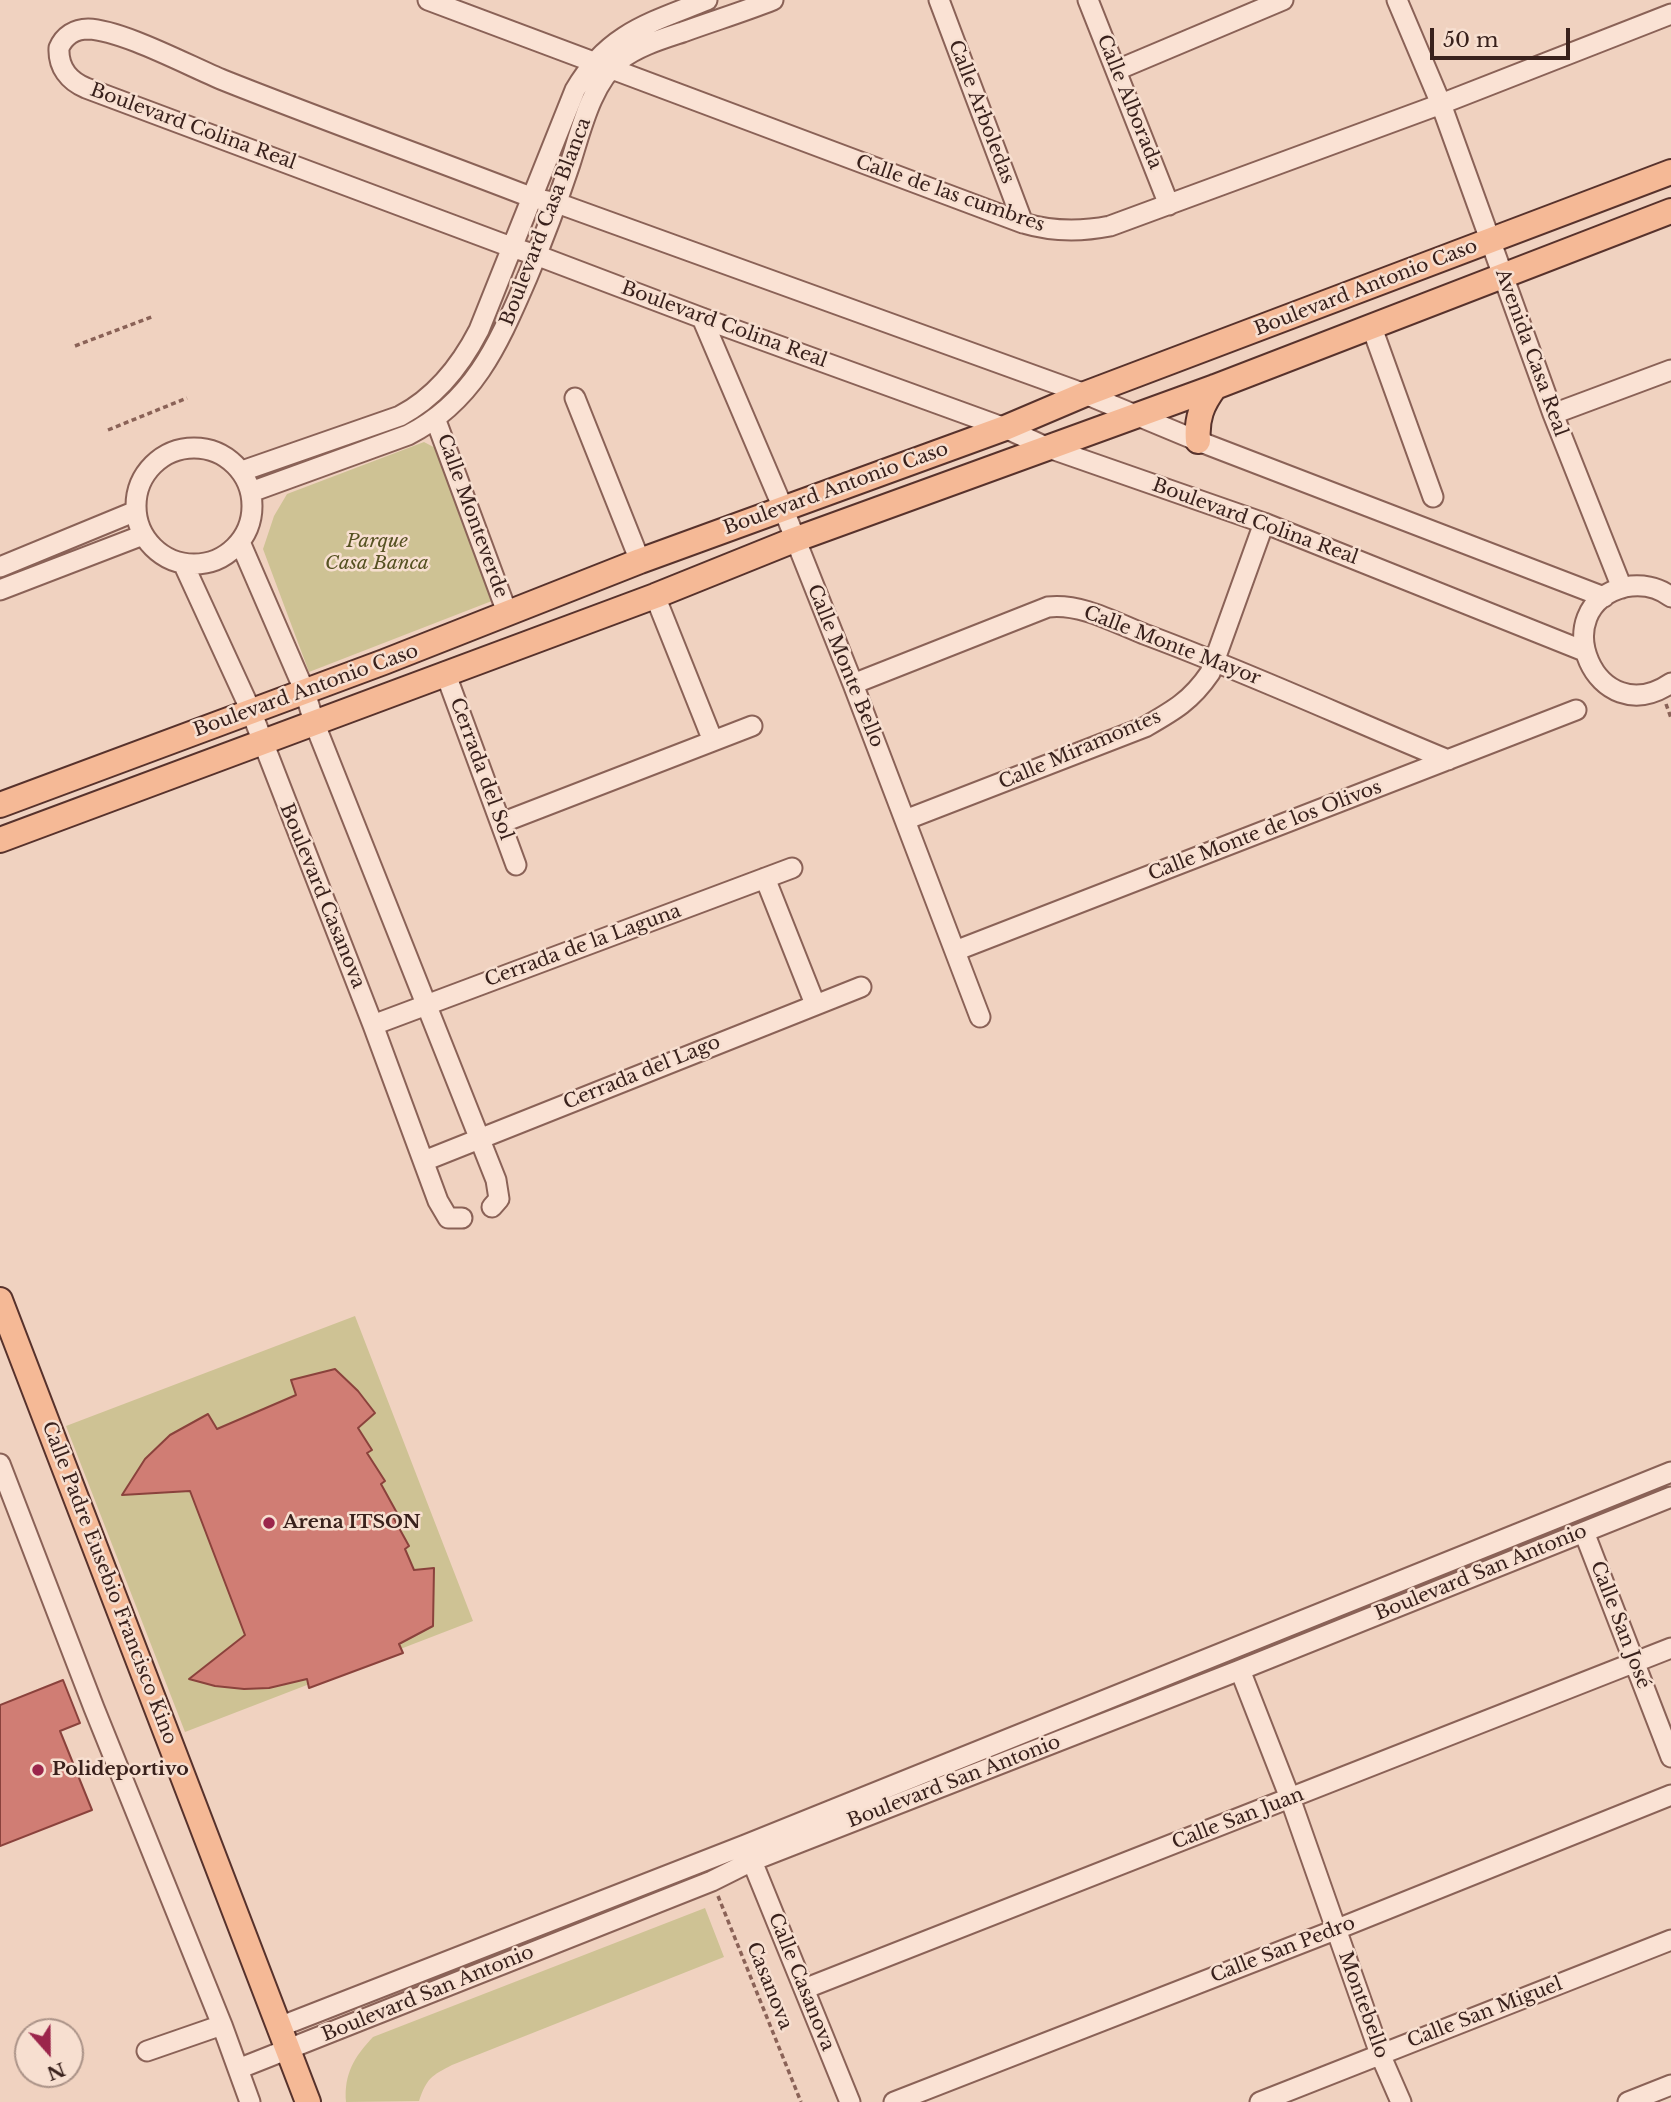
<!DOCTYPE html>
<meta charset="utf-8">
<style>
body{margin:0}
#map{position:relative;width:1671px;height:2102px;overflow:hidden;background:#f0d2c0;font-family:"Libre Baskerville",serif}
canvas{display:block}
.north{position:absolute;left:14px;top:2018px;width:70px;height:70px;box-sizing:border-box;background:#f7dfd0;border:2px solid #ab9388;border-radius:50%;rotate:159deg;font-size:19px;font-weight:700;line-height:28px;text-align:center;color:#39211c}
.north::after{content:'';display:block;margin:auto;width:24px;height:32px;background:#9b254b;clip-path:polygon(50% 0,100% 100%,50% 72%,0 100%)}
.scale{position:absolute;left:1430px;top:28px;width:140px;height:32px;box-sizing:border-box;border:4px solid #39211c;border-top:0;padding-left:9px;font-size:21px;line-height:24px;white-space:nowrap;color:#39211c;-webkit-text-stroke:5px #f7dfd0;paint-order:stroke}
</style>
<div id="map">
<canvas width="1671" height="2102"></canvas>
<div class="north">N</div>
<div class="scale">50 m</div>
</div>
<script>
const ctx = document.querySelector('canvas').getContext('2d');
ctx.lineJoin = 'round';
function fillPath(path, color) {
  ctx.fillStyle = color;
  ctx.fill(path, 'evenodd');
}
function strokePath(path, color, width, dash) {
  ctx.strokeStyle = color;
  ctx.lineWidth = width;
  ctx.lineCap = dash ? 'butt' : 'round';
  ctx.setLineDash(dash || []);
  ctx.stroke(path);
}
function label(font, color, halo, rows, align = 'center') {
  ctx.font = font + ' "Libre Baskerville",serif';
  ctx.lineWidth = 5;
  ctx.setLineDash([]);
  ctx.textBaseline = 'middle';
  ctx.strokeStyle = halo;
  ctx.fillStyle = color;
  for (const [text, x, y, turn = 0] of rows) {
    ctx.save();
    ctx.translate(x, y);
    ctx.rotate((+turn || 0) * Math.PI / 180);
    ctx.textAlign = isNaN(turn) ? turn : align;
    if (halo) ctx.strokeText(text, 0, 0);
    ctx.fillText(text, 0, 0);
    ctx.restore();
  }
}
fillPath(new Path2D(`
 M424 442 443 452 460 518 497 599 309 672 263 549 274 516 287 494Z
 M355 1316 473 1621 185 1732 66 1426Z
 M705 1908 724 1957 452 2065C431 2076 427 2078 419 2101L346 2102C344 2074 354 2057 373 2037Z`), '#cec294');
const building = new Path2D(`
 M335 1369 358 1391 375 1413 358 1428 372 1450 367 1453 385 1481 381 1484 397 1513 393 1517 409 1546 405 1549 414 1570 434 1568 433 1626 399 1644 403 1653 309 1688 307 1679 269 1688 244 1689 215 1686 189 1679 245 1635 190 1491 122 1495 145 1459 170 1435 208 1414 217 1429 296 1395 291 1380Z
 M63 1680 80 1723 60 1731 92 1810 0 1846V1705Z`);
fillPath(building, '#d07d74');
strokePath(building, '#8a423c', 2);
const minor = new Path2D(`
 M428 0 1023 223C1053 232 1080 232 1110 226L1441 104 1671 14
 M939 0 1023 223
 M1088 0 1169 205
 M1397 0 1441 104 1553 414 1622 588
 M1117 70 1283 0
 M702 318 783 508 853 684 980 1017
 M1371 325 1433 497
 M575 398 640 561
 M1553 414 1671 370
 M435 418 508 615
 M136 506a58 58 0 1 1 116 0a58 58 0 1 1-116 0Z
 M242 471 400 416C436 397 461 365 479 330L575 90C608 33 650 23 707 0
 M251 492 408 435C475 401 499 342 527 278 543 240 557 203 570 164 581 130 591 84 620 60 638 46 662 39 683 32 713 21 743 12 773 0
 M240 542 305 692 314 722 496 1180 499 1199 492 1207
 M183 563 251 711 373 1025 438 1201 448 1218H462
 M0 567 136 511
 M0 590 143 535
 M655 596 713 741
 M1671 597C1658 587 1641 584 1625 587 1543 607 1596 734 1671 683
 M1584 651 1264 523 1046 447 1005 428 702 318 536 255 511 247 86 88C69 81 58 67 59 48 64 36 75 29 88 29 122 30 189 66 223 80 326 121 430 158 533 198L557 203 1085 394 1198 441 1604 597
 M445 672 516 865
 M853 684 1048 607C1080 603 1114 622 1144 634 1247 672 1346 718 1448 760
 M905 820 1145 727C1173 711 1191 701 1210 673L1264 523
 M501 823 752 726
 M765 878 815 1004
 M955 951 1576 710
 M373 1025 792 868
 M424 1161 861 987
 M0 1464 94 1708 222 2025 250 2102
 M1584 1532 1671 1757
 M1240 1670 1290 1798 1380 2054 1401 2102
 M752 1861 850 2102
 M804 1989 1671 1648
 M279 2027 745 1845 1671 1472
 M147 2051 222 2025
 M238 2069 712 1881 752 1861 1240 1670 1671 1497
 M894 2102 1335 1930 1671 1795
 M1260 2102 1671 1940
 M1628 2102 1671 2085`);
const major = new Path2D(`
 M1198 441C1196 419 1202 404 1215 387
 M0 805 384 662 640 561 1005 428 1085 394 1671 172
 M0 840 655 596 794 540 1215 387 1671 211
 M0 1300 308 2102`);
strokePath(minor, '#8a6257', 23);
strokePath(major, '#57322c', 28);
strokePath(new Path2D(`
 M75 346 154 316
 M108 430 187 398
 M1666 704 1671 718
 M718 1896 801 2102`), '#8a6257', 3.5, [5, 3.5]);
strokePath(minor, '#fae2d4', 19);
strokePath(major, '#f5b996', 24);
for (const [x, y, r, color] of [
 [269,1523,7,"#9b254b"],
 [38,1770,7,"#9b254b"]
]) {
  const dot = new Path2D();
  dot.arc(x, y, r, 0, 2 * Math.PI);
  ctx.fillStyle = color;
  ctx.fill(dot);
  strokePath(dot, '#f7dfd0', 2.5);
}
label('19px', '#39211c', '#f7dfd0', [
 ["Calle Alborada",1129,102,68],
 ["Calle Arboledas",981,112,69],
 ["Boulevard Colina Real",193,127,20],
 ["Calle de las cumbres",950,194,19],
 ["Boulevard Casa Blanca",546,222,-69],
 ["Boulevard Antonio Caso",1366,288,-21],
 ["Boulevard Colina Real",724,325,20],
 ["Avenida Casa Real",1531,353,70],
 ["Boulevard Antonio Caso",836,489,-20],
 ["Calle Monteverde",472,516,70],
 ["Boulevard Colina Real",1255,522,20],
 ["Calle Monte Mayor",1172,646,21],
 ["Calle Monte Bello",845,666,68],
 ["Boulevard Antonio Caso",306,691,-20],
 ["Calle Miramontes",1080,750,-23],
 ["Cerrada del Sol",481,769,70],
 ["Calle Monte de los Olivos",1265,831,-21],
 ["Boulevard Casanova",322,896,68],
 ["Cerrada de la Laguna",583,946,-20],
 ["Cerrada del Lago",642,1073,-22],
 ["Boulevard San Antonio",1481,1573,-22],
 ["Calle Padre Eusebio Francisco Kino",109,1583,69],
 ["Calle San José",1620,1625,69],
 ["Boulevard San Antonio",954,1782,-21],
 ["Calle San Juan",1238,1819,-21],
 ["Calle San Pedro",1283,1950,-21],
 ["Calle Casanova",801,1982,68],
 ["Casanova",769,1986,68],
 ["Boulevard San Antonio",428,1994,-22],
 ["Montebello",1363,2005,70],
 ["Calle San Miguel",1485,2013,-21]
]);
label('italic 19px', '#565222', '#f7dfd0', [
 ["Parque",377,542],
 ["Casa Banca",377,564]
]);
label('bold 19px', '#39211c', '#f7dfd0', [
 ["Arena ITSON",283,1523],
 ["Polideportivo",52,1770]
], 'left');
</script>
